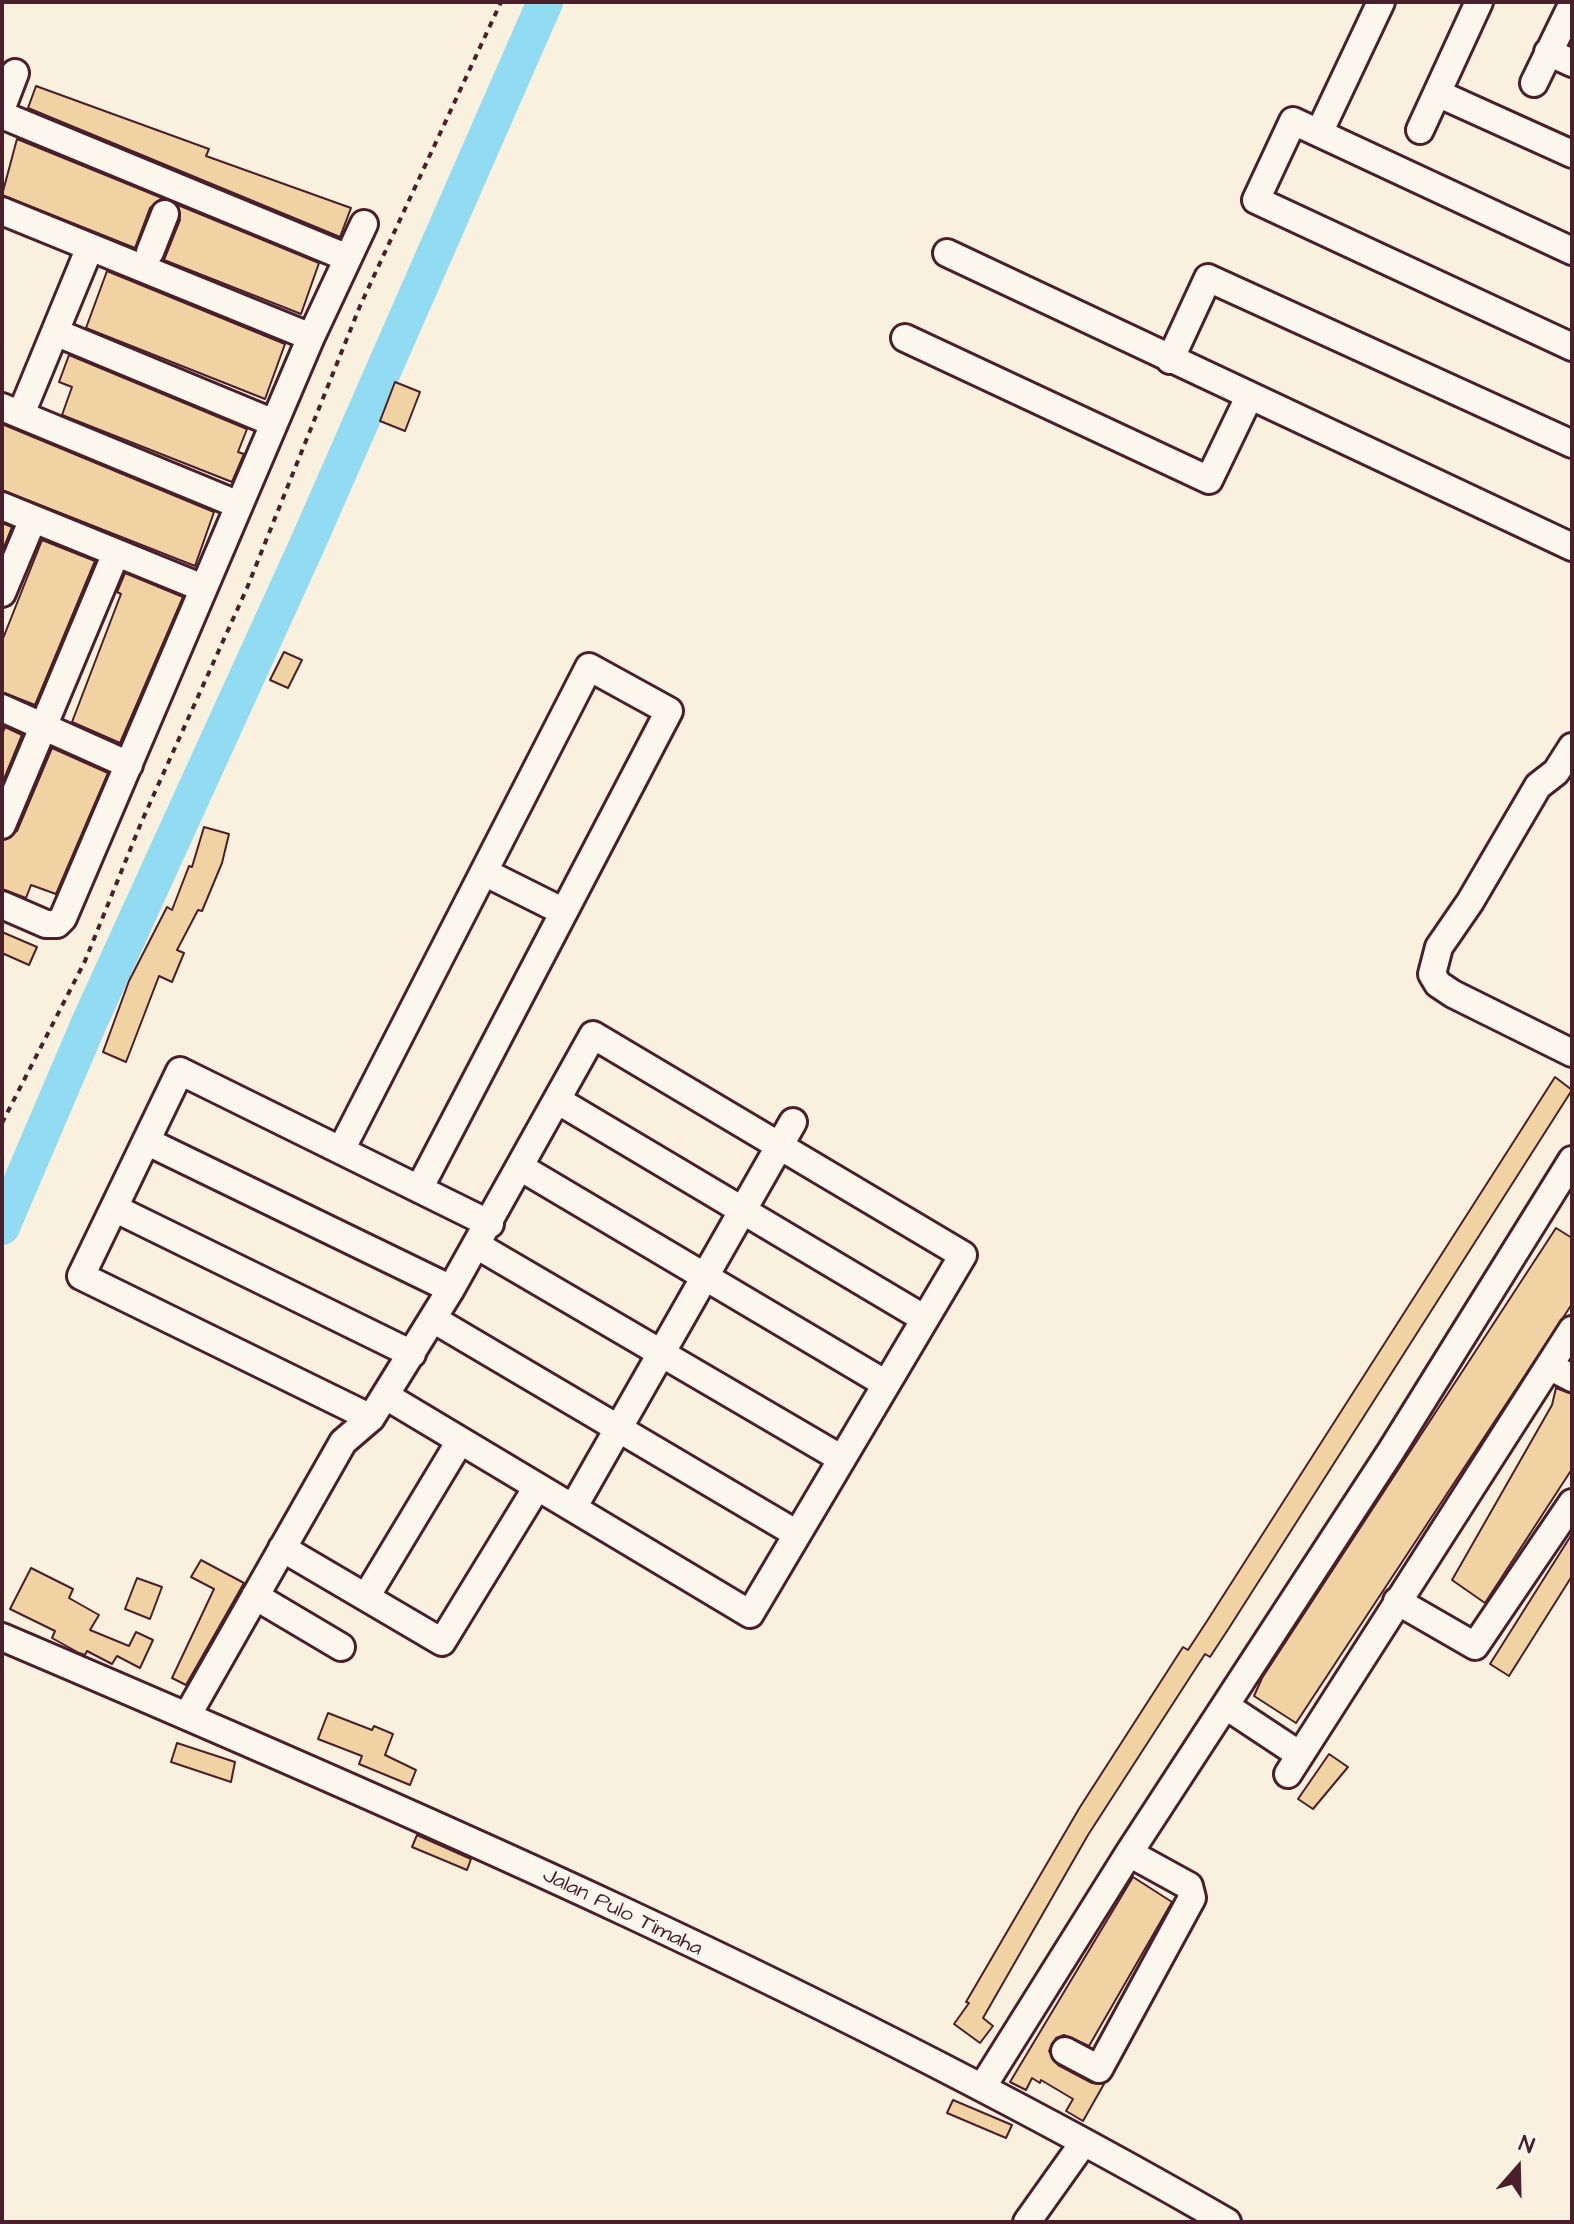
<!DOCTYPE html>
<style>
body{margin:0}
#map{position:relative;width:1574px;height:2224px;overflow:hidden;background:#f9f0dd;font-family:"Architects Daughter",sans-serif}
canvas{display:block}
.frame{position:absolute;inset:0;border:4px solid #4a1f2b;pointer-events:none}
.north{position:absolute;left:1478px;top:2128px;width:80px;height:80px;-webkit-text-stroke:6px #fbf7ec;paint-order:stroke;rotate:20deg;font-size:22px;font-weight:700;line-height:32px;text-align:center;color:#4a1f2b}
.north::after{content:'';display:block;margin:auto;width:28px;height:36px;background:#4a1f2b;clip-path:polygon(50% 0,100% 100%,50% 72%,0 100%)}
</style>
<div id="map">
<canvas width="1574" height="2224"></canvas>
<div class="frame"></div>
<div class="north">N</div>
</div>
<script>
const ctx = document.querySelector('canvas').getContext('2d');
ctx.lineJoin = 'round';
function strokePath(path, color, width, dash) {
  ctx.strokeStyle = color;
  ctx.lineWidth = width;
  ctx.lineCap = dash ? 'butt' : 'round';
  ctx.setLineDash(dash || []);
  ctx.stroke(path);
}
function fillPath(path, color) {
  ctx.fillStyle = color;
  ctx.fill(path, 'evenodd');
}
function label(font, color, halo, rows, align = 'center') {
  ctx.font = font + ' "Architects Daughter",sans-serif';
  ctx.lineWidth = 6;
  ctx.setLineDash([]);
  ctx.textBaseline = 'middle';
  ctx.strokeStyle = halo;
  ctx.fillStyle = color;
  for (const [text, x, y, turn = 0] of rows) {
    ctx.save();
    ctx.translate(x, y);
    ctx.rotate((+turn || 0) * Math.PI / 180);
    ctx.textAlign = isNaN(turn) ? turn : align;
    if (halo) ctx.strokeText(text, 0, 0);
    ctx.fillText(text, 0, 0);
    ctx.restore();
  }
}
strokePath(new Path2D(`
 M2 1227 89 1023 307 545 545 2`), '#92dcf3', 36);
const building = new Path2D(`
 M36 86 209 149 206 156 351 208 340 237 28 108Z
 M17 139 162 198 150 208 135 248 2 195Z
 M178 205 319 263 301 314 164 260 180 220Z
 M107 271 285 344 265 399 86 328Z
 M69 355 247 429 238 452 244 454 232 482 62 415 72 387 59 382Z
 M395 382 420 392 405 431 380 421Z
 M2 424 214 512 195 566 2 490Z
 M2 523 12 527 4 547H2Z
 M42 540 95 561 35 705 2 692V641Z
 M125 573 183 597 120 743 72 722 121 594 117 592Z
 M284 652 302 660 288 688 270 680Z
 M5 727 22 735 2 784V734Z
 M52 748 108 773 56 894 31 885 26 898 2 889V841L17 831Z
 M204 827 229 834 222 863 202 911 198 910 177 950 184 953 172 982 159 976 126 1062 103 1052 129 981 167 907 172 910 189 866 192 867Z
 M2 932 37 947 29 965 2 953Z
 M1555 1077 1572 1090 1229 1628 1210 1657 1205 1654 1088 1835 983 2018 993 2026 980 2043 954 2024 969 2003 966 2002 1080 1807 1183 1647 1188 1650 1207 1621Z
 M1556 1228 1572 1238V1304L1296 1723 1254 1696 1262 1678Z
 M1556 1388 1572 1394V1469L1485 1603 1452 1580 1552 1405Z
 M1572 1534V1576L1509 1676 1490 1664Z
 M201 1560 244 1583 186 1685 172 1678 214 1589 191 1577Z
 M31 1568 73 1589 69 1598 99 1615 90 1630 129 1646 136 1632 153 1640 140 1668 117 1656 112 1664 87 1651 85 1655 79 1653 52 1638 55 1631 10 1609Z
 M137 1578 162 1587 150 1619 125 1609Z
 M328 1713 372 1730 374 1726 393 1734 385 1755 416 1770 410 1785 359 1764 362 1756 318 1739Z
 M177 1743 235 1762 231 1782 171 1762Z
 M1329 1754 1348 1767 1313 1809 1298 1799Z
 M417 1835 471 1859 467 1870 412 1847Z
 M1133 1877 1172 1902 1089 2046 1064 2035 1056 2038 1049 2051 1058 2065 1092 2083 1104 2084 1083 2121 1066 2111 1073 2099 1041 2080 1040 2083 1032 2078 1026 2090 1010 2082Z
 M953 2100 1012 2125 1006 2138 947 2113Z`);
fillPath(building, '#f0d2a3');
strokePath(building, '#4a1f2b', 2);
const minor = new Path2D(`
 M1548 52 1572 63
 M1534 83 1572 5
 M1437 93 1572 154
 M2 107 15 73
 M2 115 348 258
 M1420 130 1479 2
 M1319 133 1381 2
 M2 211 311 337
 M1572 251 1293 121 1256 200 1572 347
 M150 252 165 214
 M947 253 1572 547
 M55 332 274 423
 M905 338 1209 480 1249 397
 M1170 360 1208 278 1572 444
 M2 407 239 505
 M21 414 90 247
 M2 506 203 588
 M2 593 33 519
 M2 708 129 765
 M1572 747 1556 772 1538 786 1470 902 1439 947 1432 974 1438 984 1453 994 1572 1053
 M2 825 116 553
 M484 872 564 912
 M2 905 46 924H57L63 918 311 337 364 224
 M557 1100 925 1319
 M146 1141 451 1289
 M341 1150 589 667 669 711 419 1189
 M520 1167 886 1384
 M114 1208 412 1354
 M478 1246 842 1459
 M433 1319 797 1534
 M1549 1366 1572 1378
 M371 1418 81 1276 180 1071 490 1224
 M573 1508 793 1122
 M282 1548 442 1642 537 1487
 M255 1596 341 1647
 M366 1597 460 1441
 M1397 1601 1475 1646 1572 1503
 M2 1637C418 1814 835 1996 1227 2222
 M1226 1706 1300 1755
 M187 1716 343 1442 371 1418 451 1289 593 1035 963 1255 750 1614 386 1396
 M1288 1774 1572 1330
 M1065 2051 1099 2069 1192 1898 1189 1886 1129 1853
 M983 2086 1129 1853 1391 1451 1572 1160
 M1027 2222 1084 2142`);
strokePath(minor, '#4a1f2b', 32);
strokePath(new Path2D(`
 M2 1123 85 961 141 823 247 588 360 306 501 2`), '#4a1f2b', 4, [6, 6]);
strokePath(minor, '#fbf7ec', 26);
label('22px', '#4a1f2b', '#fbf7ec', [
 ["Jalan Pulo Timaha",622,1913,26]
]);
</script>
